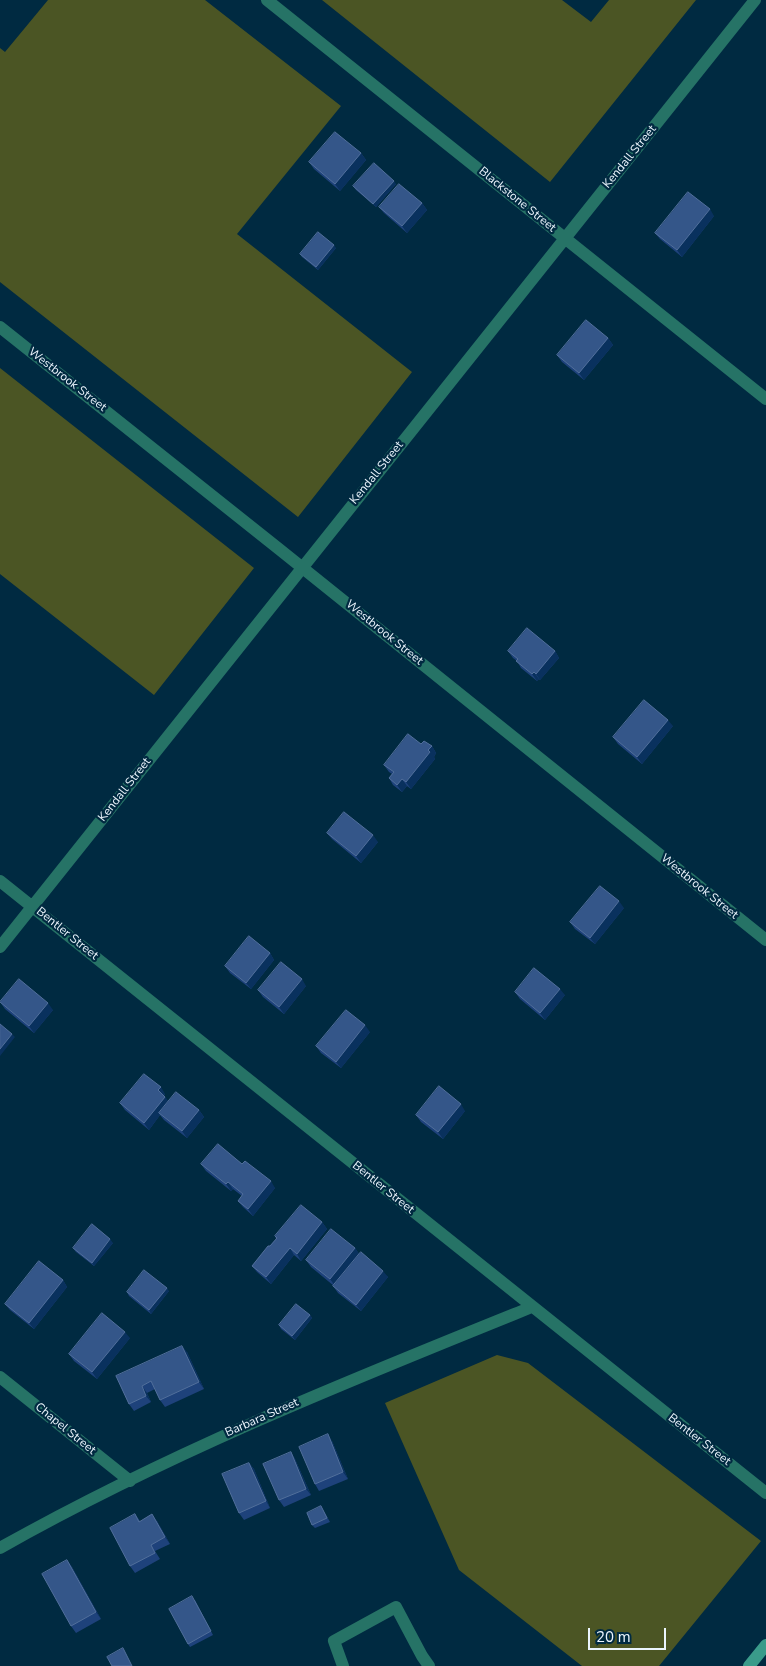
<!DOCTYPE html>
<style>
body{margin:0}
#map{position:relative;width:766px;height:1666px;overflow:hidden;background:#002a41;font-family:"Nunito Sans",sans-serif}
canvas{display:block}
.scale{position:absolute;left:588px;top:1628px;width:78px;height:22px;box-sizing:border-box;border:2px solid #ebf5fd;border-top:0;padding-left:6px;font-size:15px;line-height:18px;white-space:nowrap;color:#ebf5fd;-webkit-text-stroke:4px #002a41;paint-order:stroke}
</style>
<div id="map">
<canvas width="766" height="1666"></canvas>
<div class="scale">20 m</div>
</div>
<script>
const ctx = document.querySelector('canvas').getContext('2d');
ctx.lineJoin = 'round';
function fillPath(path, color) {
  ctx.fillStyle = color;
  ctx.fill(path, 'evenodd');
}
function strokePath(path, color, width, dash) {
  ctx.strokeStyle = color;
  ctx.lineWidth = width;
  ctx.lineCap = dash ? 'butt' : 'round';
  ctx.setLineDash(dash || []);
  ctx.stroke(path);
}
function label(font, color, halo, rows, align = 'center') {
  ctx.font = font + ' "Nunito Sans",sans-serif';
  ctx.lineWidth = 4.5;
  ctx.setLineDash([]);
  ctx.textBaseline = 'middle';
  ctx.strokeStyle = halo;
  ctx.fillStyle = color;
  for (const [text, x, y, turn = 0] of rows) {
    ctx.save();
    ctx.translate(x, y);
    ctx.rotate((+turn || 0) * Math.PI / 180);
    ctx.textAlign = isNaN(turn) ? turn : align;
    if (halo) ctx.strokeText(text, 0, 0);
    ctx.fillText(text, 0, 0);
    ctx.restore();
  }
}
fillPath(new Path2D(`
 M48 0H205L341 106 237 234 412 372 298 517 0 282V48L5 52Z
 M322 0H562L591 22 609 0H696L550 182Z
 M0 368 254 568 154 695 0 574Z
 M497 1355 528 1363 761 1541 659 1666H582L459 1570 385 1403Z`), '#4b5524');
strokePath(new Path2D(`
 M343 1666 334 1641 396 1607 422 1656 429 1666`), '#267366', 12);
strokePath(new Path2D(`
 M267 0 766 399
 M0 327 279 549 766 940
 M0 881 766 1493
 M0 947 755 0
 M0 1377 130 1481
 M0 1548C170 1452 351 1380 532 1307`), '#267366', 12);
strokePath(new Path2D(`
 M749 1666 766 1645`), '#3a9b8a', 12);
fillPath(new Path2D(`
 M361 153 366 160 340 191 314 169 309 162Z
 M396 184 376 207 356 190 353 186Z
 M422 203 427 210 407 233 384 213 379 207Z
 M714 216 682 257 660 239 655 233Z
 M336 248 318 270 302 257 300 254Z
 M608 338 613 345 584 380 562 362 557 355Z
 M508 651H555L559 658 540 680 539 679 537 681 521 668 517 661 513 658Z
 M673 726 642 764 618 744 613 737Z
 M421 744 432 746 436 753 434 757 435 759 411 789 407 786 402 792 393 785 389 778 392 774 389 772 384 765Z
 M327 833 378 842 361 863 332 839Z
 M624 908 595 944 575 929 570 922Z
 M270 953 274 960 251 989 230 973 225 966Z
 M306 986 284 1014 263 997 258 990Z
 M515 992 565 995 545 1020 520 999Z
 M0 1002 53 1010 34 1033 5 1009Z
 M370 1032 341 1068 321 1053 316 1046Z
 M165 1094 164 1096 168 1101 199 1110 204 1117 187 1138 164 1120 160 1115 149 1130 125 1110 120 1103Z
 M465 1111 443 1139 421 1122 416 1115Z
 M201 1164H242L275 1188 253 1216 243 1207 238 1201 242 1196 233 1189 231 1191 206 1171Z
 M322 1222 327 1229 301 1261 294 1255 271 1284 257 1272 252 1266 276 1239 275 1236Z
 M113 1243 94 1266 76 1252 73 1248Z
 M355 1248 359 1254 388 1277 361 1311 338 1293 333 1286H334L311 1267 306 1260Z
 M63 1280 67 1287 34 1329 10 1310 5 1304Z
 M169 1291 151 1314 129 1296 127 1292Z
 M310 1315 312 1318 295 1340 281 1329 279 1325Z
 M130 1338 97 1379 74 1361 69 1354Z
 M187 1352 204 1389 165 1407 160 1400 155 1389 147 1393 151 1402 134 1411 129 1404 116 1376Z
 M332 1441 348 1479 319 1491 315 1484Z
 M291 1452 295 1459 311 1495 284 1507 279 1500Z
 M249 1463 254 1469 270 1508 244 1520 239 1513Z
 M321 1506 330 1522 315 1528 312 1525Z
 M135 1514 140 1521H157L170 1544 155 1551 160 1559 135 1573 130 1566Z
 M67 1560 72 1567 101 1619 76 1633 71 1626Z
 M195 1600 213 1635 190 1647 188 1644Z`), '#1e427b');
fillPath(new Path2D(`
 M361 153 366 160 340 191 335 184Z
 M394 181 396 184 376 207 373 204Z
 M422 203 427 210 407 233 402 226Z
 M710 209 714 216 682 257 677 250Z
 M334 245 336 248 318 270 316 267Z
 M608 338 613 345 584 380 579 373Z
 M555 651 559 658 540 680 536 674Z
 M534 672 539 679 537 681 532 674Z
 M668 720 673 726 642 764 637 757Z
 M432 746 436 753 434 757 435 759 411 789 406 782Z
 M402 779 407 786 402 792 397 785Z
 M373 835 378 842 361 863 356 856Z
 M619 901 624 908 595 944 590 938Z
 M270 953 274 960 251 989 246 983Z
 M302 979 306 986 284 1014 279 1007Z
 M560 989 565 995 545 1020 540 1013Z
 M48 1003 53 1010 34 1033 29 1026Z
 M365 1025 370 1032 341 1068 336 1062Z
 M12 1034 15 1037 0 1056V1049Z
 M161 1087 165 1094 162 1097 158 1090Z
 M165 1097 170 1103 159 1113 160 1115 149 1130 144 1123Z
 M461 1104 465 1111 443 1139 438 1132Z
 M199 1110 204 1117 187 1138 182 1131Z
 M271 1181 275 1188 253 1216 248 1209Z
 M228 1182 233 1189 231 1191 226 1184Z
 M322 1222 327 1229 301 1261 297 1254Z
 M110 1239 113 1243 94 1266 92 1263Z
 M290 1248 294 1255 271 1284 266 1277Z
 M355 1248 360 1255 335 1286 330 1279Z
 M383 1271 388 1277 361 1311 356 1305Z
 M63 1280 67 1287 34 1329 29 1323Z
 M167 1288 169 1291 151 1314 149 1310Z
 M310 1315 312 1318 295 1340 292 1336Z
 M125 1332 130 1338 97 1379 92 1372Z
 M182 1346 187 1352 204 1389 199 1382Z
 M142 1386 147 1393 151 1402 146 1396Z
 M328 1434 332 1441 348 1479 343 1472Z
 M291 1452 295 1459 311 1495 306 1489Z
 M249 1463 254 1469 270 1508 266 1501Z
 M152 1514 157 1521 170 1544 165 1537Z
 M67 1560 72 1567 101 1619 96 1612Z`), '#09315e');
const building = new Path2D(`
 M335 132 361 153 335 184 309 162Z
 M374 163 394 181 373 204 353 186Z
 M399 184 422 203 402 226 379 207Z
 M688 192 710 209 677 250 655 233Z
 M318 232 334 245 316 267 300 254Z
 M586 320 608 338 579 373 557 355Z
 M527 628 555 651 536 674 534 672 532 674 516 661 518 659 508 651Z
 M644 700 668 720 637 757 613 737Z
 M408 734 421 744 424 741 432 746 428 750 430 752 406 782 402 779 397 785 389 778 394 772 384 765Z
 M344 812 373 835 356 856 327 833Z
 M600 886 619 901 590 938 570 922Z
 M249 936 270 953 246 983 225 966Z
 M281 962 302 979 279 1007 258 990Z
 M534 968 560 989 540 1013 515 992Z
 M19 979 48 1003 29 1026 0 1002Z
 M346 1010 365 1025 336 1062 316 1046Z
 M0 1024 12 1034 0 1049Z
 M144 1074 161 1087 158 1090 165 1097 144 1123 120 1103Z
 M439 1086 461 1104 438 1132 416 1115Z
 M176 1092 199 1110 182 1131 159 1113Z
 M218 1144 242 1164 245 1161 271 1181 248 1209 238 1201 243 1194 228 1182 226 1184 201 1164Z
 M301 1205 322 1222 297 1254 290 1248 266 1277 252 1266 268 1246H270L277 1238 275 1236Z
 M92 1224 110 1239 92 1263 73 1248Z
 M331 1229 355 1248 330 1279 306 1260Z
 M361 1252 383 1271 356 1305 333 1286Z
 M39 1261 63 1280 29 1323 5 1304Z
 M144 1270 167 1288 149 1310 127 1292Z
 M296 1304 310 1315 292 1336 279 1325Z
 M102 1313 125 1332 92 1372 69 1354Z
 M182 1346 199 1382 160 1400 151 1381 142 1386 146 1396 129 1404 116 1376Z
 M328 1434 343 1472 315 1484 299 1447Z
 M291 1452 306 1489 279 1500 263 1464Z
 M249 1463 266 1501 239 1513 222 1474Z
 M321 1506 327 1518 312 1525 307 1513Z
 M135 1514 139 1522 152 1514 165 1537 151 1545 155 1553 130 1566 110 1528Z
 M67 1560 96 1612 71 1626 42 1574Z
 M192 1596 211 1631 188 1644 169 1609Z
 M123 1648 132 1666H112L107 1657Z`);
fillPath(building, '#345689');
strokePath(building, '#516f9b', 1);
label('12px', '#ebf5fd', '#002a41', [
 ["Kendall Street",630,157,-51],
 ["Blackstone Street",517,200,39],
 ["Westbrook Street",67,380,38],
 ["Kendall Street",377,473,-51],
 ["Westbrook Street",384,633,39],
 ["Kendall Street",125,790,-52],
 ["Westbrook Street",699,887,39],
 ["Bentler Street",67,934,39],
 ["Bentler Street",383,1188,39],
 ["Barbara Street",262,1418,-24],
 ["Chapel Street",65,1429,39],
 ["Bentler Street",699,1440,38]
]);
</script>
